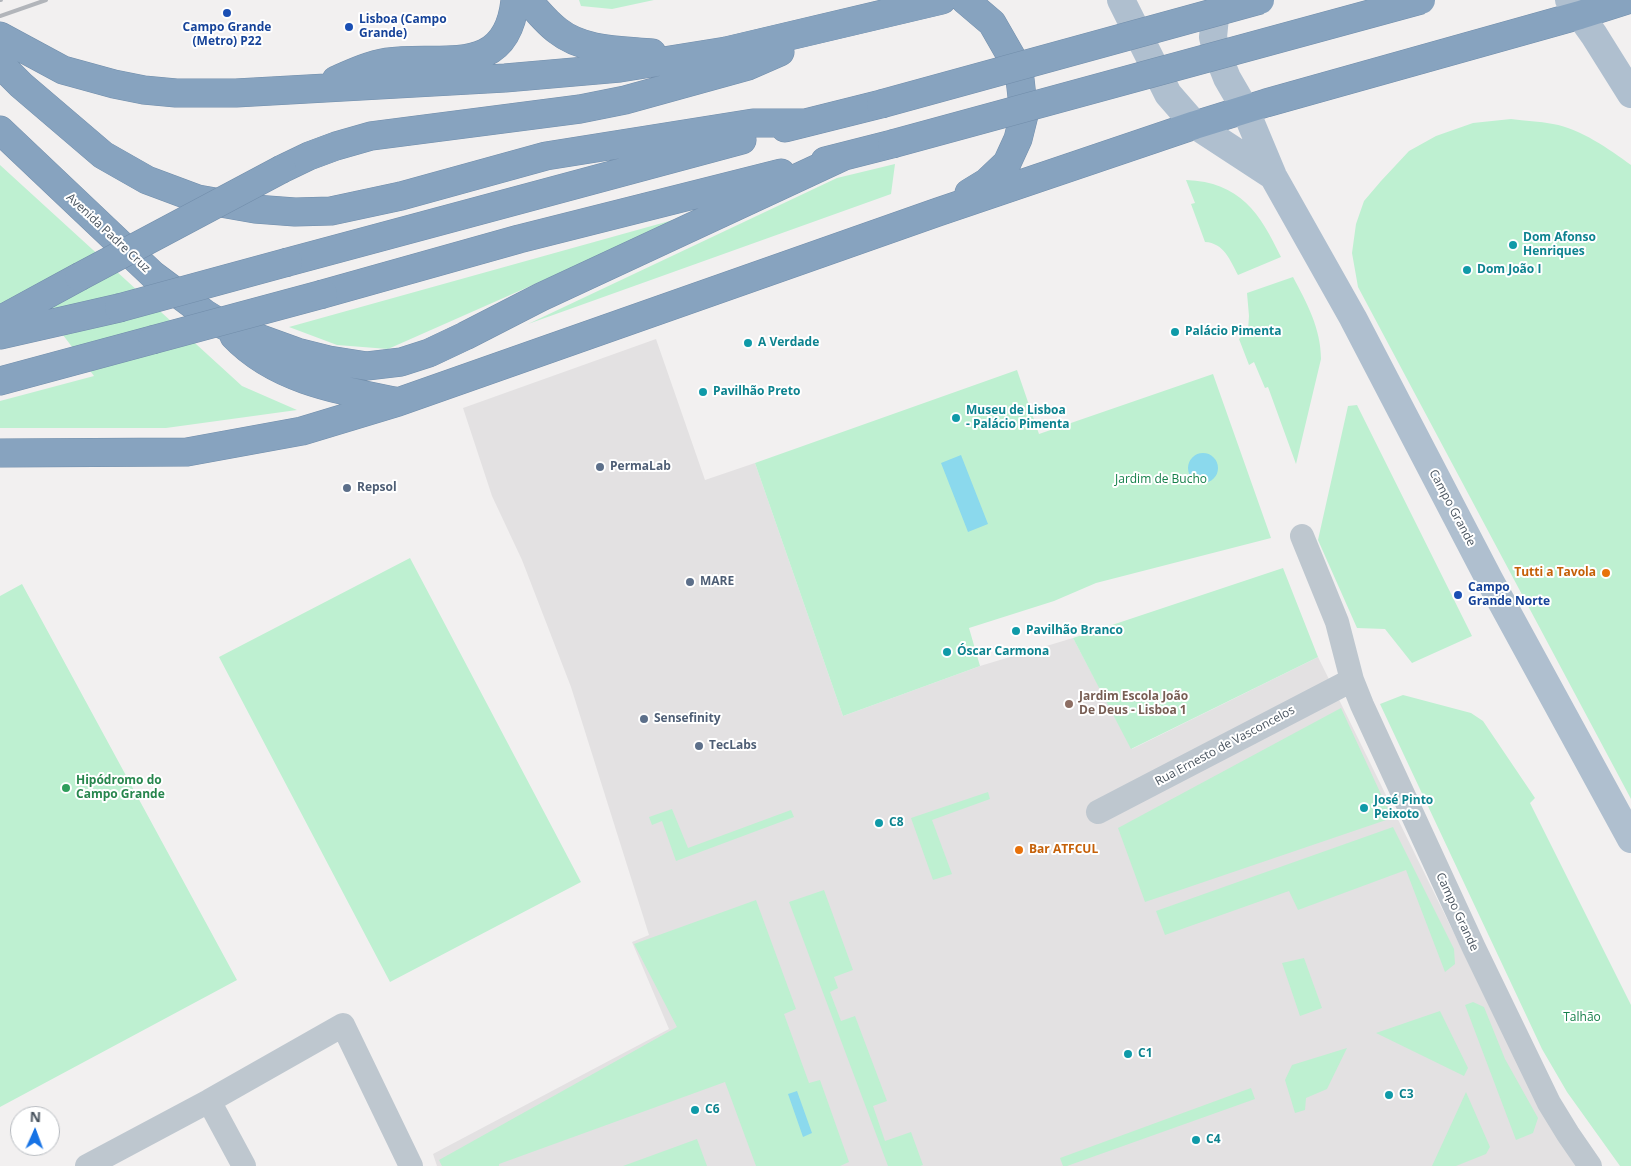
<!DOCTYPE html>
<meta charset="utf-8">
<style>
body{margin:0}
#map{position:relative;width:1631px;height:1166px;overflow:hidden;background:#f2f0f0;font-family:"Open Sans",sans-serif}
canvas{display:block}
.north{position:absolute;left:10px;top:1106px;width:50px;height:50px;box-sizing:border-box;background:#fff;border:1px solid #b6babf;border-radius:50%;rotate:2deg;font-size:14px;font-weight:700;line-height:20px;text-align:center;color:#48535e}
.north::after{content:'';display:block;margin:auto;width:18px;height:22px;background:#1773e5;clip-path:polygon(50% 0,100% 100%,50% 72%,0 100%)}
</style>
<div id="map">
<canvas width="1631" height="1166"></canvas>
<div class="north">N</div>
</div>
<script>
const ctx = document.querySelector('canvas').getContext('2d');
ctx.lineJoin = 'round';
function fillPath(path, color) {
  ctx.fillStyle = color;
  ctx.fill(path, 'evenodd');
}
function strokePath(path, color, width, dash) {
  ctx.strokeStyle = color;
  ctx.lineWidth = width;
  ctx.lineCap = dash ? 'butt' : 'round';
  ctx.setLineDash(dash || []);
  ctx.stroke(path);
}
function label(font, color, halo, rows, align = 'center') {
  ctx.font = font + ' "Open Sans",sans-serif';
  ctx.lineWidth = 4;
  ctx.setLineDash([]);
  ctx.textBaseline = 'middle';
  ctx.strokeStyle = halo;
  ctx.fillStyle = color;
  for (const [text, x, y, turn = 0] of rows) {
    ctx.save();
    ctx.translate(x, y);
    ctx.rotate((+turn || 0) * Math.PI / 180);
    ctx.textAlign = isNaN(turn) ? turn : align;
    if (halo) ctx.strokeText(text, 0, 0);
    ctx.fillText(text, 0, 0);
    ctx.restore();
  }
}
fillPath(new Path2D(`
 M656 339 705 480 755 463 843 716 980 666 1073 638 1132 749 1318 657 1544 1116 1577 1166H437L433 1154 669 1029 632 942 649 935 571 687 522 560 492 496 463 408Z`), '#e3e1e2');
fillPath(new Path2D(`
 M579 0H654L612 9 581 6Z
 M1511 119C1525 121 1539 121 1553 124 1581 129 1609 149 1631 165V799L1358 287 1352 253 1356 224 1364 201 1381 181 1409 151 1436 136 1473 123Z
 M895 164 891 194 528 324 837 178Z
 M0 165 242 386 297 410 166 428H0V401L94 376 35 298 0 305Z
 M1186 180C1240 182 1260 213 1281 257L1238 275C1230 260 1224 243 1205 242L1191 204 1195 203Z
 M691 215 388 349 337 345 289 327Z
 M1293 277C1307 303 1321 329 1321 359L1296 464 1268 387 1265 388 1254 362 1249 365 1239 339 1248 330 1249 316 1247 293Z
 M1017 370 1039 434 1213 374 1271 538 1096 583 1054 601 969 628 980 666 843 716 755 463Z
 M1357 405 1472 636 1412 663 1385 629 1357 628 1318 540 1348 406Z
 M410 558 581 882 390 982 219 657Z
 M1283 568 1318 657 1131 749 1073 638Z
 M22 584 237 980 0 1107V596Z
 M1403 695 1471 713 1483 721 1535 798 1530 803 1631 1005V1166H1620L1567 1092 1542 1049 1380 704Z
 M1341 708 1392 818 1145 902 1118 828Z
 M988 792 990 799 932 820 952 874 933 880 911 818Z
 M672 809 688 848 791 810 794 817 676 861 662 821 652 825 649 817Z
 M1393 827 1454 949 1455 964 1445 972 1406 870 1298 910 1289 891 1165 935 1156 911Z
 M824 890 853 970 834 977 838 988 830 992 841 1021 855 1016 887 1101 873 1106 885 1141 911 1132 923 1165 920 1166H888L789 902Z
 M756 900 796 1009 784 1014 809 1083 820 1080 849 1162 840 1166H756L725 1082 499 1164V1166H442L439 1160 677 1027 634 944Z
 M1304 958 1322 1008 1300 1016 1282 963Z
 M1473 1002 1484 1007 1505 1059 1538 1118 1533 1133 1516 1140 1465 1005Z
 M1440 1011 1468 1068 1464 1076 1376 1033Z
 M1347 1048 1327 1089 1306 1098 1305 1110 1295 1113 1285 1080 1292 1065Z
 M1251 1088 1255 1099 1067 1166H1063L1060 1158Z
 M1466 1092 1490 1147 1486 1154 1456 1166H1432Z
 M697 1139 707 1166H623Z`), '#bef0d1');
fillPath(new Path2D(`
 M1188 468a15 15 0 1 1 30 0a15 15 0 1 1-30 0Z
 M961 455 988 524 968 532 941 463Z
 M797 1091 812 1133 803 1137 788 1094Z`), '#8bd9ed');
const highway = new Path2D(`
 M528 0C537 11 546 22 558 31 583 51 621 50 652 53
 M965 0 992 23 1019 70 1024 115 1018 139 1007 163 987 182 969 193
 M0 36 63 70 114 84 144 90 176 93H236L505 78 620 68 726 51 942 0
 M0 64 21 85 103 155 147 180 198 199 255 209 295 212 331 211 401 196 546 156 753 123H804
 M336 80C352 73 369 65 387 62 441 54 507 80 515 0
 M785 128 881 104
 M0 130 153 275 204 313 225 326 297 352 329 360 367 366 401 362 429 353 465 336 541 297 842 157
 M825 161 892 144
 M282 169 309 156 336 146 371 136 580 109 625 100 748 66 780 52
 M288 262 742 140
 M323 294 519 239 781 173
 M0 320 79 277
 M0 335 119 308
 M234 336C276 380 338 390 395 401
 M0 381 152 340
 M0 453 187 452 302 431 398 402 938 212 1195 125 1266 103 1580 15 1627 0`);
strokePath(highway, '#728eab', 29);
strokePath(new Path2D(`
 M1302 536 1337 622 1352 680 1362 705 1474 948 1549 1103 1568 1134 1590 1166
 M1098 812 1352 680
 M209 1101 244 1166
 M87 1166 209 1101 343 1025 411 1166`), '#bec7cf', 24);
strokePath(new Path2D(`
 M1121 0 1168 94 1195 125 1273 176
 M1221 0 1215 17 1213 37 1216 50 1227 78 1245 109 1273 176 1353 318 1489 579 1631 839
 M1569 0 1594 35 1631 94`), '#afbfcf', 28);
strokePath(highway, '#87a3bf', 28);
strokePath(new Path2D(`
 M0 0H1
 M0 16 46 0`), '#b2b5ba', 4);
const highwayBridge = new Path2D(`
 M881 104 1260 0
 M892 144 1421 0
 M79 277 282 169
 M119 308 288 262
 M152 340 323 294`);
strokePath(highwayBridge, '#728eab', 29, []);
strokePath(highwayBridge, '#87a3bf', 28);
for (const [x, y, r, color] of [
 [227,13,5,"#1a4fb4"],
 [349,27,5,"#1a4fb4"],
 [1513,245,5,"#0f9aa8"],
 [1467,270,5,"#0f9aa8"],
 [1175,332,5,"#0f9aa8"],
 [748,343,5,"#0f9aa8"],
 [703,392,5,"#0f9aa8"],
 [956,418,5,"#0f9aa8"],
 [600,467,5,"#5c6f8a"],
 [347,488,5,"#5c6f8a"],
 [1606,573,5,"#e8710a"],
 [690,582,5,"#5c6f8a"],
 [1458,595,5,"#1a4fb4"],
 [1016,631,5,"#0f9aa8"],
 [947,652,5,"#0f9aa8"],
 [1069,704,5,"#8d6e63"],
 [644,719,5,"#5c6f8a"],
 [699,746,5,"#5c6f8a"],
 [66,788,5,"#2e9e5b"],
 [1364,808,5,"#0f9aa8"],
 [879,823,5,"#0f9aa8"],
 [1019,850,5,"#e8710a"],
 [1128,1054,5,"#0f9aa8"],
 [1389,1095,5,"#0f9aa8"],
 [695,1110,5,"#0f9aa8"],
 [1196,1140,5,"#0f9aa8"]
]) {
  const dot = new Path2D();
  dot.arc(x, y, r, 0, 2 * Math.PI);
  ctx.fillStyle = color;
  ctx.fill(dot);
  strokePath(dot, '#fff', 2);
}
label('bold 12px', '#164399', '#fff', [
 ["Lisboa (Campo",359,20],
 ["Grande)",359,34],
 ["Campo Grande",227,28,"center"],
 ["(Metro) P22",227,42,"center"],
 ["Campo",1468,588],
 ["Grande Norte",1468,602]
], 'left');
label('12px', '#48535e', '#fff', [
 ["Avenida Padre Cruz",108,233,43],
 ["Campo Grande",1452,508,62],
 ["Rua Ernesto de Vasconcelos",1225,746,-28],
 ["Campo Grande",1457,912,65]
]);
label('bold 12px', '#0d838f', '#fff', [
 ["Dom Afonso",1523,238],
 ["Henriques",1523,252],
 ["Dom João I",1477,270],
 ["Palácio Pimenta",1185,332],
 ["A Verdade",758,343],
 ["Pavilhão Preto",713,392],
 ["Museu de Lisboa",966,411],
 ["- Palácio Pimenta",966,425],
 ["Pavilhão Branco",1026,631],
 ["Óscar Carmona",957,652],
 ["José Pinto",1374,801],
 ["Peixoto",1374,815],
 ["C8",889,823],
 ["C1",1138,1054],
 ["C3",1399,1095],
 ["C6",705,1110],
 ["C4",1206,1140]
], 'left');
label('bold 12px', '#4e5e75', '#fff', [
 ["PermaLab",610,467],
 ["Repsol",357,488],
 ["MARE",700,582],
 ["Sensefinity",654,719],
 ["TecLabs",709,746]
], 'left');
label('12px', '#16814b', '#fff', [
 ["Jardim de Bucho",1161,480],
 ["Talhão",1582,1018]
]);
label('bold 12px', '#c56008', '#fff', [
 ["Tutti a Tavola",1596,573],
 ["Bar ATFCUL",1029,850,"left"]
], 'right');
label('bold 12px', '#785e54', '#fff', [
 ["Jardim Escola João",1079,697],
 ["De Deus - Lisboa 1",1079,711]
], 'left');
label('bold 12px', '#27864d', '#fff', [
 ["Hipódromo do",76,781],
 ["Campo Grande",76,795]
], 'left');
</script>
